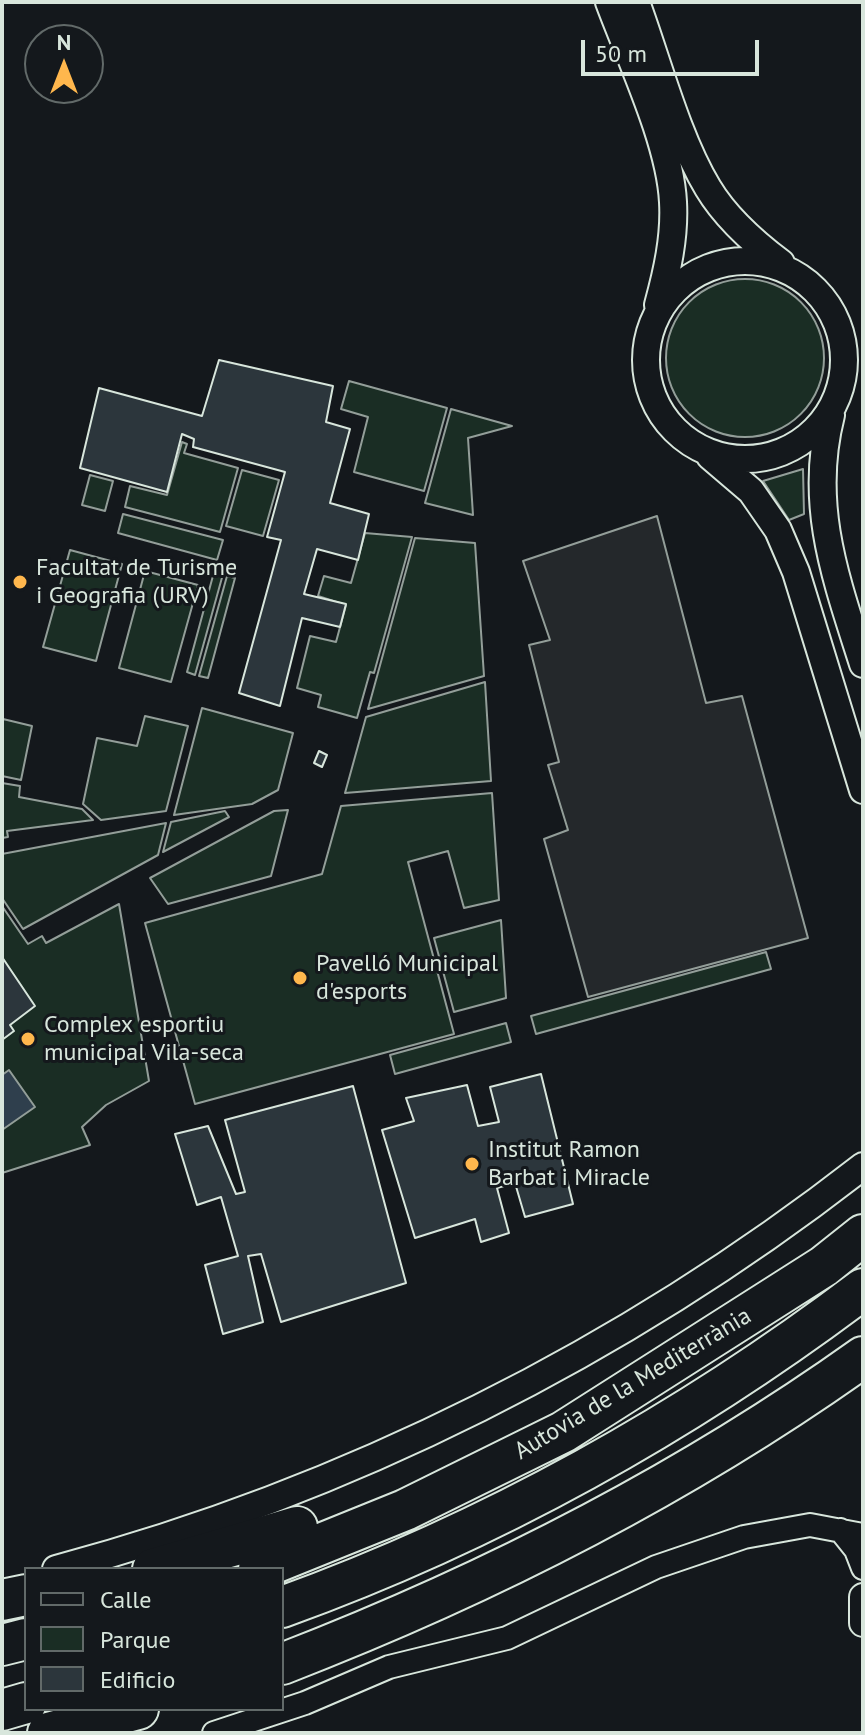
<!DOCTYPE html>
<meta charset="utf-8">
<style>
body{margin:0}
#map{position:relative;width:865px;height:1735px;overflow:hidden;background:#14181c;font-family:"PT Sans",sans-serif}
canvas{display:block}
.frame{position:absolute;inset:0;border:4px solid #d8e6dc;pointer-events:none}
.legend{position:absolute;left:24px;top:1567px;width:260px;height:144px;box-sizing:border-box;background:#14181c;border:2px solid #626a69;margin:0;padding:10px 14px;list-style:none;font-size:24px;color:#d8e6dc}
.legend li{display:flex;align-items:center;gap:16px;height:40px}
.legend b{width:40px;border:2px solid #626a69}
.north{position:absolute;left:24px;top:24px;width:80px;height:80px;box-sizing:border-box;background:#14181c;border:2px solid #626a69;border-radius:50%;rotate:0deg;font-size:22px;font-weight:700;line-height:32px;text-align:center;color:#d8e6dc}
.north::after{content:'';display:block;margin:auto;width:28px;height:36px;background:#ffb74d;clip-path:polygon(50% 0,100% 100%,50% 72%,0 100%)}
.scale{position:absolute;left:581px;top:40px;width:178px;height:36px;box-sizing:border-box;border:4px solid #d8e6dc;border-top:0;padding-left:10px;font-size:24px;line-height:28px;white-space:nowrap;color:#d8e6dc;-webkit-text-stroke:6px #14181c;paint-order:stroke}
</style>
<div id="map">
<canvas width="865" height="1735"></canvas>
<div class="frame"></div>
<ul class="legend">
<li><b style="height:10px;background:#14181c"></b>Calle</li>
<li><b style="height:22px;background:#1a2d24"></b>Parque</li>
<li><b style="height:22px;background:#2c363c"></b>Edificio</li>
</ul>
<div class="north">N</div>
<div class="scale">50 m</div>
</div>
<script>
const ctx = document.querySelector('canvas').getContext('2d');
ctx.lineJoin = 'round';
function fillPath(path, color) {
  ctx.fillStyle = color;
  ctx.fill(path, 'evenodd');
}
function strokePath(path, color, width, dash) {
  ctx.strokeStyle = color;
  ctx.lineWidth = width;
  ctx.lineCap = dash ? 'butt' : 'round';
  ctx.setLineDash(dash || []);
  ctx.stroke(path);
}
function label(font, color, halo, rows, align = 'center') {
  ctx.font = font + ' "PT Sans",sans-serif';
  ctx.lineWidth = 6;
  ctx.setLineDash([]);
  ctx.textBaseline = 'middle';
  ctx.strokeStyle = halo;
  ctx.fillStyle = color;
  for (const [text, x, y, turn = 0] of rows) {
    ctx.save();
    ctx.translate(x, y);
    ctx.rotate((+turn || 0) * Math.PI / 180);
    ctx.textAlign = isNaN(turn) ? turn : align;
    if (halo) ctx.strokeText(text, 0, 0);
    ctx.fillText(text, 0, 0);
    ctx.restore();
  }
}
const green = new Path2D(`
 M666 358a79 79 0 1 1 158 0a79 79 0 1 1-158 0Z
 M349 381 447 408 424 491 354 472 368 417 341 409Z
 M451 409 512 426 468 438 473 515 425 503Z
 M182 442 187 444 184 453 238 468 220 532 125 507 130 486 167 495Z
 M803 469 804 514 789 520 763 481Z
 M242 470 279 480 263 536 226 526Z
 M90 475 113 481 105 511 82 505Z
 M123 514 223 540 217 560 118 533Z
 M365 533 412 537 374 673 370 672 357 718 318 707 321 695 297 688 310 636 336 642 346 605 318 596 324 576 351 583Z
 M415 538 475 543 484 676 368 709Z
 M70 550 122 564 96 661 43 647Z
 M145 571 198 585 171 682 119 668Z
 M214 572 223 574 195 675 187 672Z
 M227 576 235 578 208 678 199 676Z
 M485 682 491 781 345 793 366 717Z
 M202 708 293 733 278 790 252 804 174 815Z
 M145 716 188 726 166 811 101 820 83 804 97 738 137 746Z
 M3 719 32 726 21 780 2 776Z
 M2 783 20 786 19 797 82 809 93 820 7 831 8 837 2 838Z
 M492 793 499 900 464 908 448 851 408 862 454 1034 195 1104 145 923 322 874 341 806Z
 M288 810 271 876 168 904 150 878 274 811Z
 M225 811 229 817 163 852 171 822Z
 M166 823 158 855 23 929 2 898V854Z
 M119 904 149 1081 106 1105 82 1127 90 1145 2 1173V906L28 944 42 936 46 943Z
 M501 920 506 998 454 1012 434 938Z
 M766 952 771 969 536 1034 531 1016Z
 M506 1023 511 1042 395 1074 390 1055Z`);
fillPath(green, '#1a2d24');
strokePath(green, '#939e99', 2);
const parking = new Path2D(`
 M657 516 706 703 742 696 808 938 588 997 544 839 568 830 548 765 559 762 529 645 550 640 523 561Z`);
fillPath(parking, '#24282b');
strokePath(parking, '#939e99', 2);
const water = new Path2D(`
 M9 1070 35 1107 2 1130V1075Z`);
fillPath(water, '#2f3f4d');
strokePath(water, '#939e99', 2);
const building = new Path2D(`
 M219 360 333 386 326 422 350 429 330 503 369 514 358 560 317 549 304 594 346 604 340 627 302 618 280 706 239 693 281 540 267 537 285 472 193 447 194 439 182 434 167 492 80 468 99 388 202 416Z
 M319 751 327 755 322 767 314 763Z
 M2 957 35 1006 10 1025 14 1031 2 1040Z
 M541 1074 573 1204 525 1217 515 1183 497 1188 509 1233 481 1242 475 1219 415 1238 382 1130 414 1121 406 1098 467 1085 478 1126 499 1122 490 1087Z
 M353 1086 406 1283 281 1322 261 1254 248 1256 263 1322 223 1334 205 1265 238 1256 221 1197 197 1205 175 1134 208 1126 236 1194 245 1192 225 1120Z`);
fillPath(building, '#2c363c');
strokePath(building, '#d8e6dc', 2);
const minor = new Path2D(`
 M840 1530 856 1550 863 1568
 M214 1733 305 1703 389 1667 507 1638 656 1567 744 1537 810 1525 863 1535`);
const tertiary = new Path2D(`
 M609 2C630 59 670 142 673 202 675 237 667 272 658 305
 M636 2C657 59 677 137 708 188 726 218 753 242 781 263
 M646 360a99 99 0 1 1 198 0a99 99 0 1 1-198 0Z
 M831 415C808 505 836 579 863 664
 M710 456 751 491 778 530 796 572 863 790
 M56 1569C346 1492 626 1351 863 1166
 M863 1597V1623`);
const motorway = new Path2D(`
 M153 1569 297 1527
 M259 1569 405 1510 563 1432 824 1266 863 1235
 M2 1600 26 1595
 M282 1607C490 1532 687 1422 863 1289
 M2 1645 26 1639
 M282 1664C489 1584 682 1486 863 1357
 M2 1710 26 1703
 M48 1733 138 1709`);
strokePath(minor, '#d8e6dc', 26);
strokePath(tertiary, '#d8e6dc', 30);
strokePath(motorway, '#d8e6dc', 44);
strokePath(minor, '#14181c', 22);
strokePath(tertiary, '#14181c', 26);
strokePath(motorway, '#14181c', 40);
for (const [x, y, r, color] of [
 [20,582,8,"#ffb74d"],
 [300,978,8,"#ffb74d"],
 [28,1039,8,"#ffb74d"],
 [472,1164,8,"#ffb74d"]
]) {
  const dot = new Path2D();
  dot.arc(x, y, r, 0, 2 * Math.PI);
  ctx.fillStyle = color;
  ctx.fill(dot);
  strokePath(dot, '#14181c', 3);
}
label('24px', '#d8e6dc', '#14181c', [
 ["Facultat de Turisme",36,568],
 ["i Geografia (URV)",36,596],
 ["Pavelló Municipal",316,964],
 ["d'esports",316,992],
 ["Complex esportiu",44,1025],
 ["municipal Vila-seca",44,1053],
 ["Institut Ramon",488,1150],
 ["Barbat i Miracle",488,1178]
], 'left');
label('24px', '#d8e6dc', '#14181c', [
 ["Autovia de la Mediterrània",633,1384,-31]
]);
</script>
